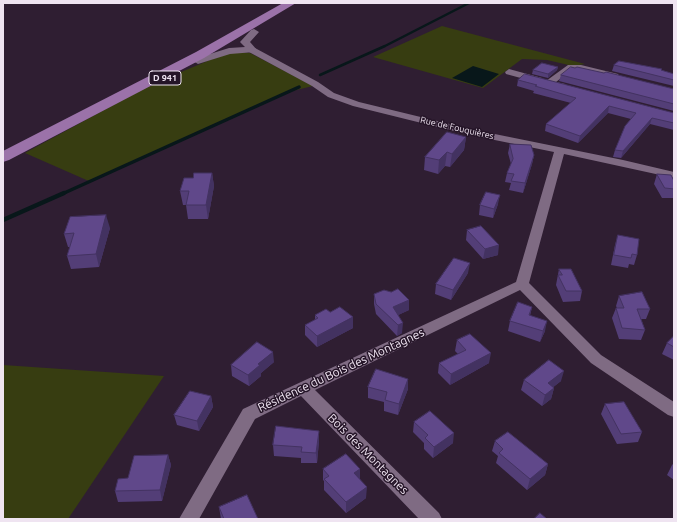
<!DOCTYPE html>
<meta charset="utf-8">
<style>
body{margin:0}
#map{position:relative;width:677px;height:522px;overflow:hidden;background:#2f1e32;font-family:Ubuntu,sans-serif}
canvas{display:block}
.frame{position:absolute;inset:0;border:4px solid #efe4f1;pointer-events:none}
</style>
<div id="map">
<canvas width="677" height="522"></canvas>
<div class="frame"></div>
</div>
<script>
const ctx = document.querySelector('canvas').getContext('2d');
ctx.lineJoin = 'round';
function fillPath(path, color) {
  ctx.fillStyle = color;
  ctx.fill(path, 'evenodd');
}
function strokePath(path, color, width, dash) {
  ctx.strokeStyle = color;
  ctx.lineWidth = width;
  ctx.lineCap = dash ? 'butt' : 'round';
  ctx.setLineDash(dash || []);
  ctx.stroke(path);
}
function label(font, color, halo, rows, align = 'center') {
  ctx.font = font + ' Ubuntu,sans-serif';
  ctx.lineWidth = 3;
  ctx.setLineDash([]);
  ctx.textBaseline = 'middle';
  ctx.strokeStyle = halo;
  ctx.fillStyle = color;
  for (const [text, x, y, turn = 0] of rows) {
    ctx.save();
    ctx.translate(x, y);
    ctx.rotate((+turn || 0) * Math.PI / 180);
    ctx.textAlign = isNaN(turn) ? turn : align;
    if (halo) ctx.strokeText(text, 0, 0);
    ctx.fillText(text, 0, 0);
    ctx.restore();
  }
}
fillPath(new Path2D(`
 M442 26 585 64 573 66 547 60 522 59 483 88 373 57Z
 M239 52 250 53 313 86 288 92 91 182 25 153 152 84 227 53Z
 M3 365 164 376 68 519H3Z`), '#373d11');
fillPath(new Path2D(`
 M473 66 499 74 482 87 452 78Z`), '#08171a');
strokePath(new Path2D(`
 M320 75 385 46 469 3`), '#08171a', 2.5);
strokePath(new Path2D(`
 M62 194 299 87`), '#08171a', 3.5);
strokePath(new Path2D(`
 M3 220 64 193`), '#08171a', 4.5);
fillPath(new Path2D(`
 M249 48H255L318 82 334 93 359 102 470 129 623 160 674 172V178L564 154 529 283 601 355 674 402V417L668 415 591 363 520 290 315 390 439 513 442 519H419L301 396 255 419 199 519H179L243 409 516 282 554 152 470 135 353 106 328 97 312 86 249 52Z
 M568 65H581L618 74 619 76 615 79 581 71H570L556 82 565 84 566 86 565 88 562 89 546 85 545 83 546 81Z
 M509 69 542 78 543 80 539 83 506 74 505 72Z`), '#7f6b83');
fillPath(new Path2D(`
 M254 29 259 32 250 42 257 50 255 52 230 54 198 64 193 61 194 59 229 48 245 47 240 42 251 30Z`), '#7f6b83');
fillPath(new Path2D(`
 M283 3H296L204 58 9 160 3 162V151L196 52Z`), '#9b72a9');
fillPath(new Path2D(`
 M614 65 661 71 674 74V86L612 71Z
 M558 67 557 70 548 78 532 74 533 70Z
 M604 73 674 89V111L559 81 561 75Z
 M518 80 674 113V130L650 124 621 158 613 157 615 150 631 119 608 113 578 143 545 131 546 124 571 103 533 93 534 91 517 86Z
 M466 137 464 150 450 167 445 166 438 174 424 170 425 157Z
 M510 144 534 155 532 164 523 193 509 190 511 183 505 182 507 173 511 164 508 153Z
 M212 173 214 186 208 219H188L186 205H183L180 191 193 178Z
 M657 174 674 181V198H662L654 184Z
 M498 204 493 218 479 215 480 205Z
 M110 228 99 267 71 269 67 256 70 247H68L64 234Z
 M467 230 498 255 483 259 466 240Z
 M618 235 637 255 634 265 629 264 628 268 611 265 615 245Z
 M559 269 582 291 580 301 563 302 556 285Z
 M468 273 451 300 435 294 436 284Z
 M391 292 409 300V310L398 315 402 333 397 336 376 314 374 304V294Z
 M619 296 650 309 646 319H641L645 330 641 340 619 339 612 318 616 308H617L616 306Z
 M532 307 530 316 545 331 540 342 508 331 510 321Z
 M330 312 353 328 317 347 305 335V325L315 320V315Z
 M674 336V360L662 354 667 343Z
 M457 340 489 363 450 385 438 373 439 363 458 354 455 351Z
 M274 362 261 373V376L249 386 232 376 231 365Z
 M408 379V389L398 415 384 411V402L368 398V387Z
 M524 380 561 381 553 387 554 388 551 399 542 406 521 390Z
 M211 396 213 407 199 431 177 425 174 415Z
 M605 404 642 432 638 442 617 444 601 414Z
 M414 422 453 443 433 458 424 449V443L413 432Z
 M319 431V441L317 463H301V458L274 456 273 445Z
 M495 441 548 464 545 475 527 490 496 463 498 456 492 451Z
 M168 455 171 465 162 501 118 502 115 491 128 478Z
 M674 463V480L667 475 672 465Z
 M323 469 360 479 366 498 346 513 324 490V481L323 480Z
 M219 507 258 519H221Z`), '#533e77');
fillPath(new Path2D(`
 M558 67 557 70 548 78V74Z
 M609 106 608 113 578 143 580 136Z
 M652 118 650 124 621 158 623 151Z
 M466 137 464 150 450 167 452 154Z
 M447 152 445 166 438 174 439 160Z
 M534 155 532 164 523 193 525 183Z
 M212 173 214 186 208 219 206 205Z
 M500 195 498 204 493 218 494 209Z
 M106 215 110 228 99 267 96 254Z
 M499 245 498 255 483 259 485 249Z
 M470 263 468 273 451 300 453 290Z
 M409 300V310L392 318 393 307Z
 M353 317V328L317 347V336Z
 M547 321 545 331 540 342 543 331Z
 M403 323 402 333 397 336 398 325Z
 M273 352 274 362 261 373V376L249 386 248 375 258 364Z
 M491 353 489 363 450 385 451 374Z
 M564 371 561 381 545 394 548 383Z
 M408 379V389L398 415 399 404Z
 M554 388 551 399 542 406 545 395Z
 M211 396 213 407 199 431 197 421Z
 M319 431V441L317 463 316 453Z
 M454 433 453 443 433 458 434 447Z
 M168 455 171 465 162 501 160 490Z
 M548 464 545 475 527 490 530 479Z
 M360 469V480L354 473Z
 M367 487 366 498 346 513V502Z`), '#433261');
const building = new Path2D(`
 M619 61 662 69 661 70 674 74V80L614 65Z
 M542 63 558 67 548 74 533 70Z
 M571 67 575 68 577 67 604 73 606 72 674 89V104L561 75Z
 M525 74 674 113V123L652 118 623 151 615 150 625 126 636 113 609 106 580 136 546 124 576 98 535 86 537 85 518 80Z
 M447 132 466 137 452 154 447 152 439 160 425 157Z
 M510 144 531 145 534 155 525 183 511 181 514 174 507 173 513 159Z
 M194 173H212L206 205H186L189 191H180L184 178H193Z
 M657 174 671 175 674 181V189L665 188Z
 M486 192 500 195 494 209 480 205Z
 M106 215 96 254 67 256 74 233 64 234 70 217Z
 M481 226 499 245 485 249 467 230Z
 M618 235 639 239 637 255 632 254 631 258 614 255Z
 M454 258 470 263 453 290 436 284Z
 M559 269H571L582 291H566L558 275H562Z
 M398 289 409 300 393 307 403 323 398 325 376 304 374 294 384 290 391 292Z
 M642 292 650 309H637L645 330 622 328 616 308H624L619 296Z
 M518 302 532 307 529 315 547 321 543 331 510 321Z
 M340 307 353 317 317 336 305 325 318 318 315 315 326 309 330 312Z
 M470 334 491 353 451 374 439 363 466 350 457 340Z
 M674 336V347L667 343Z
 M257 342 273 352 258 364 260 365 248 375 231 365Z
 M549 360 564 371 548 383 554 388 545 395 524 380Z
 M376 369 408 379 399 404 385 400 387 392 368 387Z
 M190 391 211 396 197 421 174 415Z
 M624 402 642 432 621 434 605 404Z
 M430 411 454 433 434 447 425 438 428 435 414 422Z
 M276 426 319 431 316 453 301 452 302 447 273 445Z
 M508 432 548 464 530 479 499 453 503 449 495 441Z
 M346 454 360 469 354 473 367 487 346 502 324 479 329 476 323 469Z
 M168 455 160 490 115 491 118 479 128 478 134 456Z
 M247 495 258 519H224L219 507Z
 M540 513 547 519H534Z`);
fillPath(building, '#60488a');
strokePath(building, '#433261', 1);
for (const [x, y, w] of [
 [165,78,32]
]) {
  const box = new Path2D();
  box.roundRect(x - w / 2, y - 7, w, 14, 3);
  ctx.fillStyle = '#251528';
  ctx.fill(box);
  strokePath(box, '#efe4f1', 1);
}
label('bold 9px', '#efe4f1', null, [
 ["D 941",165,78]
]);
label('9px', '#efe4f1', '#251528', [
 ["Rue de Fouquières",457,128,13]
]);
label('12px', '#efe4f1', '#251528', [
 ["Résidence du Bois des Montagnes",341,370,-25],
 ["Bois des Montagnes",368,454,45]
]);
</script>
